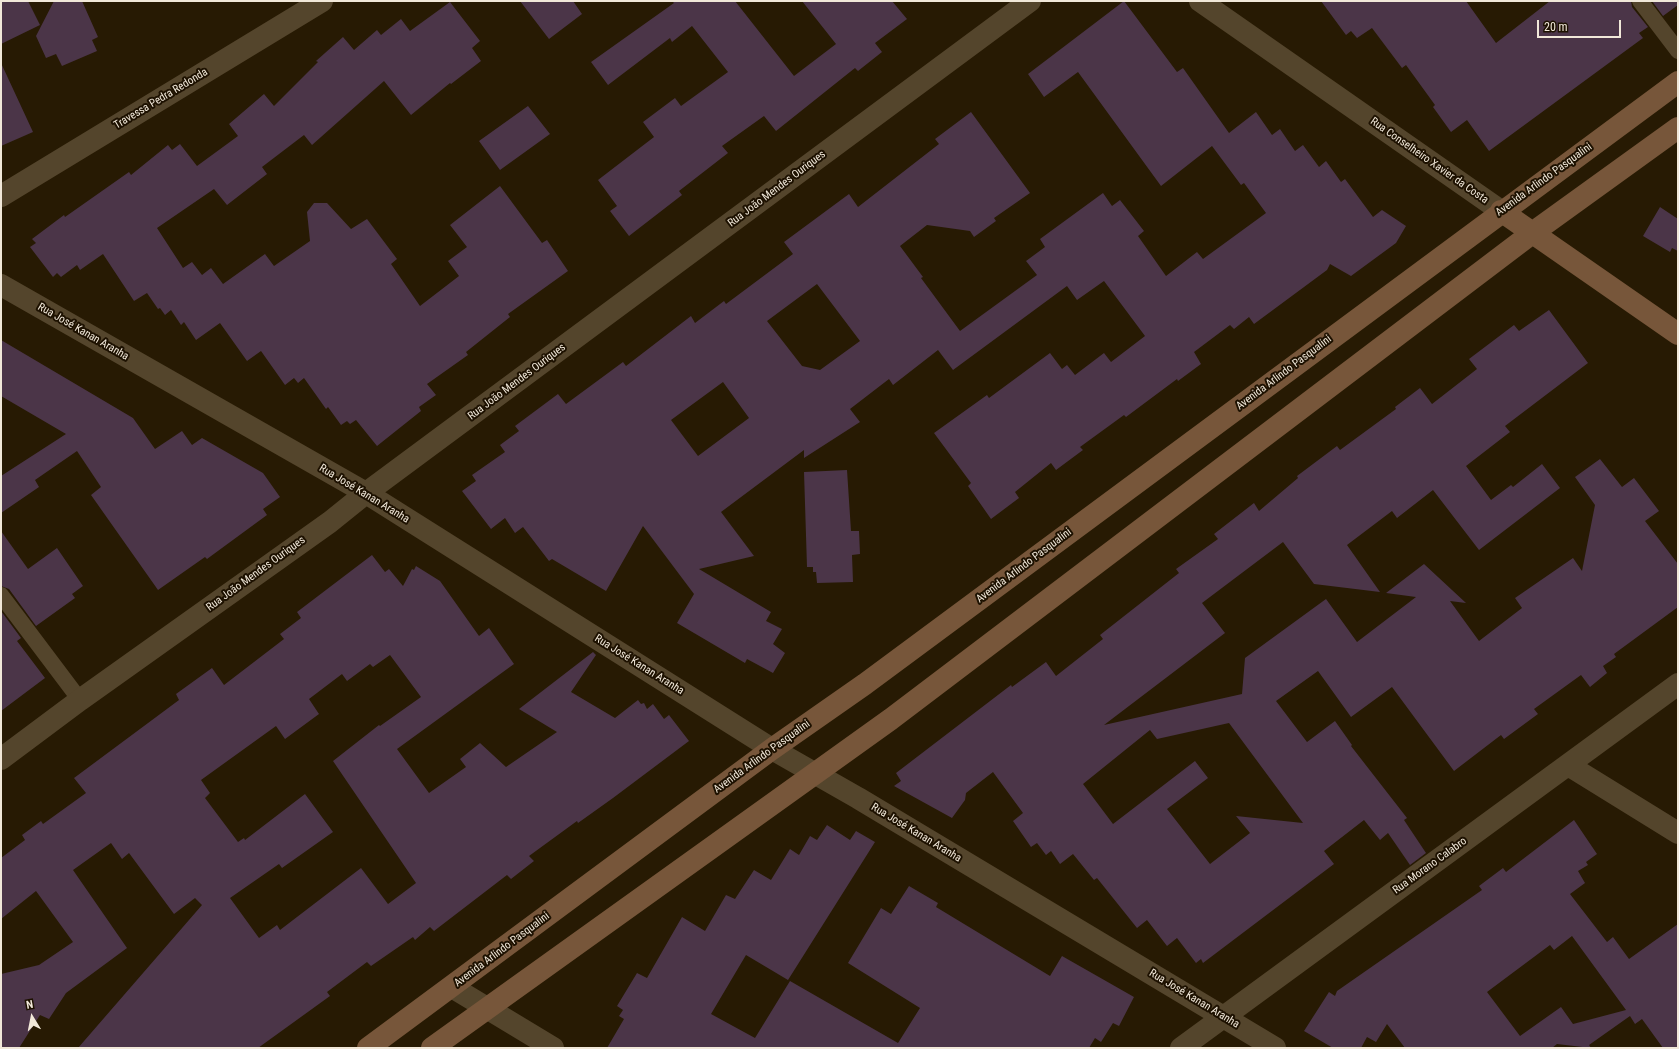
<!DOCTYPE html>
<meta charset="utf-8">
<style>
body{margin:0}
#map{position:relative;width:1679px;height:1049px;overflow:hidden;background:#271a03;font-family:"Roboto Condensed",sans-serif}
canvas{display:block}
.frame{position:absolute;inset:0;border:2px solid #f1e8d9;pointer-events:none}
.north{position:absolute;left:12px;top:997px;width:40px;height:40px;-webkit-text-stroke:3px #1d1100;paint-order:stroke;rotate:350deg;font-size:11px;font-weight:700;line-height:16px;text-align:center;color:#f1e8d9}
.north::after{content:'';display:block;margin:auto;width:14px;height:18px;background:#f1e8d9;clip-path:polygon(50% 0,100% 100%,50% 72%,0 100%)}
.scale{position:absolute;left:1537px;top:20px;width:84px;height:18px;box-sizing:border-box;border:2px solid #f1e8d9;border-top:0;padding-left:5px;font-size:12px;line-height:14px;white-space:nowrap;color:#f1e8d9;-webkit-text-stroke:3px #1d1100;paint-order:stroke}
</style>
<div id="map">
<canvas width="1679" height="1049"></canvas>
<div class="frame"></div>
<div class="north">N</div>
<div class="scale">20 m</div>
</div>
<script>
const ctx = document.querySelector('canvas').getContext('2d');
ctx.lineJoin = 'round';
function fillPath(path, color) {
  ctx.fillStyle = color;
  ctx.fill(path, 'evenodd');
}
function strokePath(path, color, width, dash) {
  ctx.strokeStyle = color;
  ctx.lineWidth = width;
  ctx.lineCap = dash ? 'butt' : 'round';
  ctx.setLineDash(dash || []);
  ctx.stroke(path);
}
function label(font, color, halo, rows, align = 'center') {
  ctx.font = font + ' "Roboto Condensed",sans-serif';
  ctx.lineWidth = 4;
  ctx.setLineDash([]);
  ctx.textBaseline = 'middle';
  ctx.strokeStyle = halo;
  ctx.fillStyle = color;
  for (const [text, x, y, turn = 0] of rows) {
    ctx.save();
    ctx.translate(x, y);
    ctx.rotate((+turn || 0) * Math.PI / 180);
    ctx.textAlign = isNaN(turn) ? turn : align;
    if (halo) ctx.strokeText(text, 0, 0);
    ctx.fillText(text, 0, 0);
    ctx.restore();
  }
}
fillPath(new Path2D(`
 M1 1H28L40 25 1 44Z
 M54 1H82L98 37 92 40 97 51 62 66 56 54 46 58 36 36Z
 M520 1H573L582 14 549 39Z
 M672 1H735L794 76 836 44 802 1H892L907 19 875 43 882 52 858 71 855 68 776 131 764 116 722 146 728 153 679 191 682 195 629 236 610 211 617 206 598 180 654 137 643 122 675 98 681 106 728 72 692 26 672 42 670 38 608 85 591 62 674 3Z
 M1124 1 1177 72 1183 68 1229 133 1256 112 1272 135 1280 129 1295 151 1303 145 1319 167 1326 161 1341 182 1345 179 1373 217 1382 210 1406 226 1396 243 1351 276 1330 264 1327 270 1254 324 1249 317 1234 329 1230 325 1194 352 1201 364 1178 381 1177 379 1126 417 1124 415 1080 447 1083 450 1056 470 1051 463 1015 492 1019 498 991 519 968 486 971 483 934 433 987 395 989 398 1050 353 1062 369 1067 365 1075 375 1104 353 1111 362 1145 336 1104 281 1077 300 1067 286 953 370 938 350 893 385 889 379 850 409 860 422 804 458V450L721 512 754 556 699 569 771 612 766 621 782 629 773 644 785 653 773 673 747 659 745 663 677 623 694 594 643 526 606 591 552 559 549 561 523 527 515 533 505 518 491 529 462 491 476 481 472 475 505 452 500 445 519 431 515 426 558 394 566 404 623 362 626 366 691 316 695 323 724 301 726 304 793 254 784 242 849 194 858 207 939 144 935 139 971 112 1030 193 994 218 996 221 974 237 970 231 927 225 900 246 923 277 921 278 960 331 1037 275 1026 261 1045 247 1040 239 1103 193 1112 206 1120 200 1144 231 1138 236 1166 276 1197 252 1203 259 1266 213 1244 183 1241 185 1212 146 1161 186 1078 72 1044 97 1028 74ZM817 284 860 341 820 370 802 366 767 321ZM723 382 749 418 698 456 671 420Z
 M1321 1H1466L1496 43 1550 1H1631L1632 7 1648 27 1639 33 1643 38 1489 151 1467 120 1451 132 1433 107 1435 105 1406 65 1402 68 1372 28 1357 38 1351 31 1346 35Z
 M1652 1H1678V5L1663 16Z
 M450 2 480 41 472 48 481 61 451 84 450 83 411 115 384 81 312 145 304 135 262 167 267 174 227 205 214 189 157 228 183 268 192 262 202 275 211 268 223 284 265 254 274 266 310 241 307 212 314 203H327L351 229 367 219 397 259 391 264 420 306 459 276 448 261 467 247 450 225 500 186 542 243 547 240 568 271 508 314 510 317 466 352 468 355 427 384 436 395 419 407 421 411 377 446 356 420 350 424 347 421 341 425 328 407 326 409 304 378 298 383 294 378 285 385 261 351 247 361 220 323 196 340 184 322 181 325 171 310 165 315 160 308 158 309 147 293 134 301 103 254 80 270 77 265 61 277 57 273 53 277 30 247 36 243 32 239 64 215 65 217 129 172 131 175 168 145 172 150 180 144 197 166 238 136 229 124 264 94 274 106 318 62 316 61 343 37 354 50 377 30 381 35 401 19 410 31Z
 M1 63 33 132 1 146Z
 M528 106 550 134 500 170 479 141Z
 M1660 207 1678 219V251L1672 248 1670 252 1643 236Z
 M1549 310 1588 363 1505 426 1510 432 1466 466 1491 500 1511 485 1513 487 1542 464 1560 488 1479 550 1433 490 1397 518 1392 511 1347 545 1380 592 1314 584 1283 542 1202 603 1225 633 1104 725 1242 694 1245 658 1326 599 1357 642 1416 597 1386 593 1424 564 1466 603 1450 601 1479 641 1522 608 1515 598 1573 558 1582 571 1595 505 1575 477 1600 459 1622 487 1634 478 1659 511 1645 521 1678 564V607L1614 654 1616 657 1603 666 1607 673 1590 687 1581 675 1534 709 1538 714 1504 739 1501 735 1454 771 1392 687 1351 717 1318 671 1276 701 1307 742 1335 721 1352 745 1351 746 1407 818 1404 820 1426 853 1410 865 1388 833 1380 840 1364 820 1324 851 1334 864 1203 963 1201 959 1196 963 1177 938 1167 946 1147 920 1137 928 1097 878 1094 880 1073 854 1060 864 1051 851 1046 855 1037 843 1031 847 1013 821 1023 813 993 772 966 793 965 800 952 818 894 786 901 781 896 773 1011 685 1012 687 1046 662 1056 676 1103 639 1100 635 1179 573 1176 569 1218 539 1214 534 1254 503 1259 511 1298 478 1297 476 1337 446 1340 450 1396 409 1395 407 1420 388 1432 404 1477 369 1469 359 1514 325 1519 331ZM1229 723 1303 823 1236 816 1250 833 1210 864 1167 809 1208 778 1195 761 1113 824 1083 784 1150 730 1157 739Z
 M1 340 133 418 155 449 182 431 192 445 202 438 263 473 280 497 263 509 267 515 207 559 205 557 158 590 91 495 101 487 77 451 35 480 39 487 1 513V476L66 434 1 396Z
 M847 470 851 531H859L860 554 852 555 853 582 817 583 816 572H813V567H807L804 472Z
 M1 531 28 569 57 548 83 586 72 594 75 598 36 626 9 589 1 586Z
 M372 555 385 572 389 569 403 586 412 569 414 570 416 566 440 581 479 636 489 628 514 664 397 749 429 793 466 767 460 759 480 743 506 767 557 732 519 709 593 652 596 655 571 692 615 718 638 700 641 704 644 703 647 709 653 704 664 719 669 715 689 741 613 798 578 823 577 821 529 856 534 861 511 879 507 875 434 931 430 927 415 940 413 937 371 966 367 962 327 992 330 996 258 1048H78L202 905 195 898 174 914 129 853 122 859 111 843 73 870 127 948 66 993 49 1019 40 1015 19 1048H1V974L39 965 73 942 36 891 1 919V858L25 840 22 835 41 821 43 824 86 793 74 778 179 700 176 694 212 668 224 685 284 639 280 634 301 618 297 612ZM390 655 421 697 380 726 379 725 333 761 416 883 388 904 361 868 280 930 277 925 259 938 230 898 279 864 282 868 333 832 305 794 245 840 244 838 238 842 205 798 210 793 201 780 276 726 285 739 319 714 309 699 342 674 347 681 370 664 373 667Z
 M1 611 21 638 17 641 45 678 1 711Z
 M1574 820 1597 854 1586 862 1588 865 1578 871 1585 883 1570 894 1607 942 1613 937 1629 959 1678 924V1048H1663L1642 1019 1635 1024 1630 1016 1589 1045 1591 1048 1557 1044 1552 1048H1405L1387 1024 1376 1042 1367 1037 1361 1048H1333L1304 1031 1329 992 1335 996 1337 991 1482 890 1479 886 1503 868 1506 872ZM1572 936 1626 1010 1573 1024 1561 1007 1520 1036 1487 992 1550 945 1554 950Z
 M827 825 850 840 856 831 875 842 788 980 746 955 711 1014 755 1038 790 981 898 1043 920 1008 848 963 881 908 891 914 909 886 938 903 936 907 1050 976 1062 956 1134 997 1119 1026 1113 1023 1101 1042 1095 1038 1089 1048H607L624 1019 619 1016 623 1010 617 1006 637 973 647 978 682 917 705 931 726 895 735 899 754 870 771 880 790 849 799 855 810 836 817 840Z`), '#4b3548');
strokePath(new Path2D(`
 M1640 1 1678 51
 M1 595 80 700`), '#54452c', 16);
strokePath(new Path2D(`
 M1200 1 1501 211
 M1 196 322 1
 M1 285 366 493 772 749 858 798 1275 1048
 M1 759 80 700 330 522 366 493 1030 1
 M1568 765 1678 833
 M452 987 553 1048
 M1181 1048 1678 684`), '#54452c', 22);
strokePath(new Path2D(`
 M1501 211 1678 334
 M368 1048 772 749 865 684 1678 82
 M432 1048 891 719 1531 234 1678 128`), '#77563a', 22);
label('11px', '#f1e8d9', '#1d1100', [
 ["Travessa Pedra Redonda",161,99,-31],
 ["Rua Conselheiro Xavier da Costa",1429,161,35],
 ["Avenida Arlindo Pasqualini",1544,180,-36],
 ["Rua João Mendes Ouriques",777,189,-37],
 ["Rua José Kanan Aranha",83,332,30],
 ["Avenida Arlindo Pasqualini",1284,373,-37],
 ["Rua João Mendes Ouriques",517,382,-37],
 ["Rua José Kanan Aranha",364,494,31],
 ["Avenida Arlindo Pasqualini",1024,566,-37],
 ["Rua João Mendes Ouriques",256,574,-36],
 ["Rua José Kanan Aranha",639,665,32],
 ["Avenida Arlindo Pasqualini",762,757,-36],
 ["Rua José Kanan Aranha",916,833,31],
 ["Rua Morano Calabro",1430,866,-36],
 ["Avenida Arlindo Pasqualini",502,950,-37],
 ["Rua José Kanan Aranha",1194,999,31]
]);
</script>
